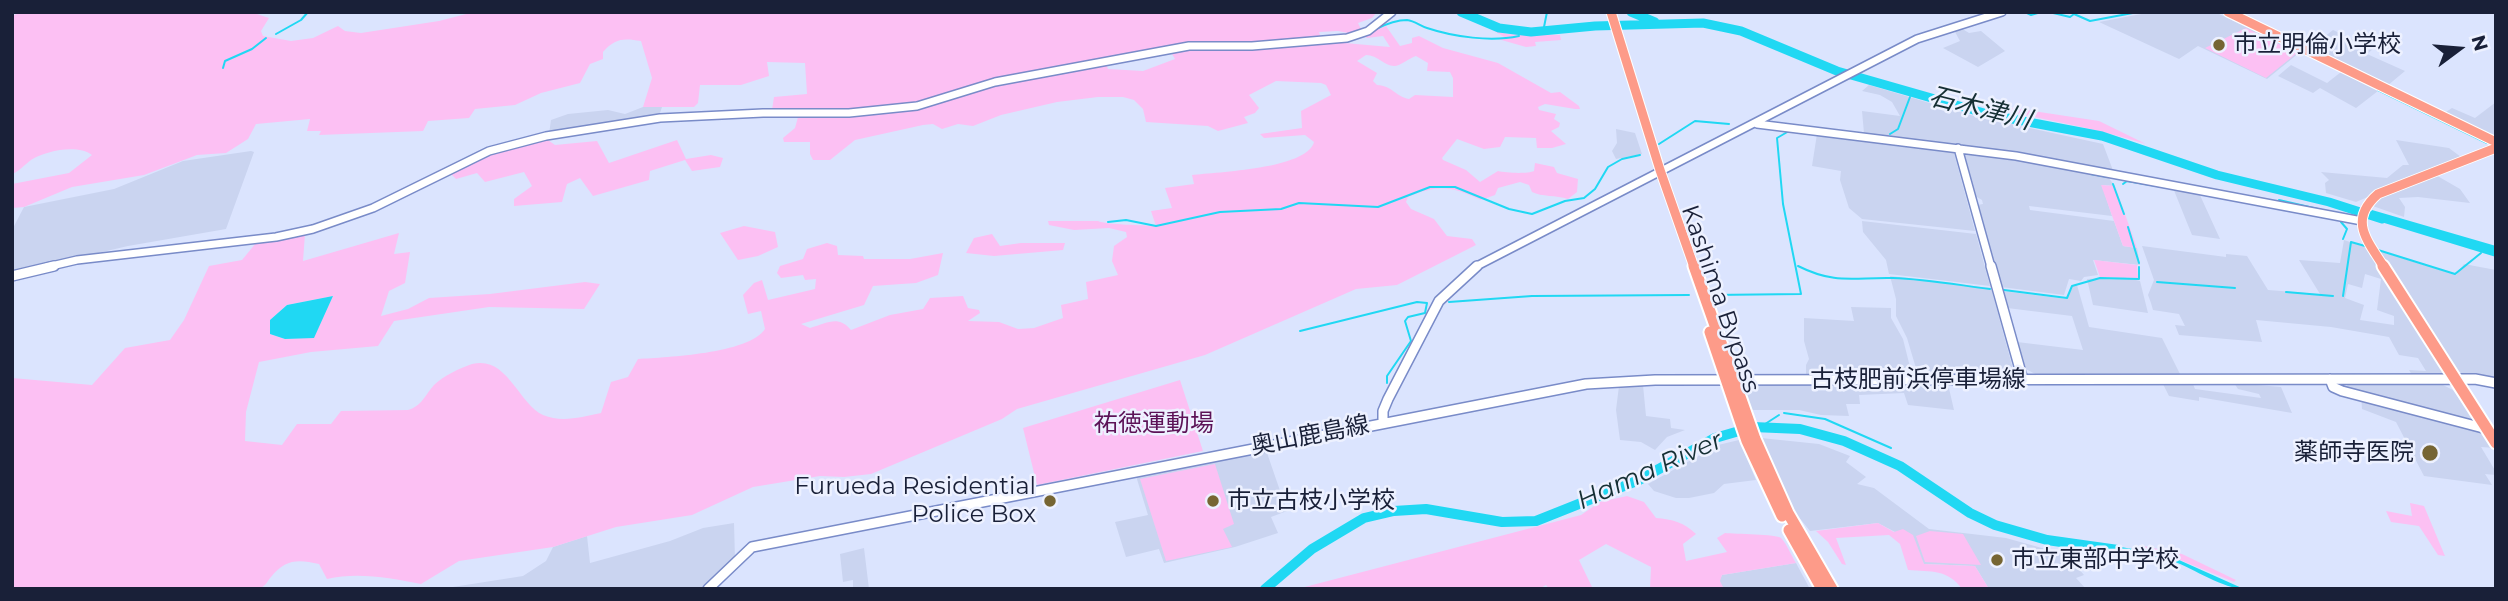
<!DOCTYPE html>
<meta charset="utf-8">
<style>
body{margin:0}
#map{position:relative;width:2508px;height:601px;overflow:hidden;background:#dbe4fe;font-family:Montserrat,sans-serif}
canvas{display:block}
.frame{position:absolute;inset:0;border:14px solid #192038;pointer-events:none}
.north{position:absolute;left:2424px;top:14px;width:70px;height:70px;-webkit-text-stroke:5px #edf1ff;paint-order:stroke;rotate:74deg;font-size:19px;font-weight:700;line-height:28px;text-align:center;color:#192038}
.north::after{content:'';display:block;margin:auto;width:24px;height:32px;background:#192038;clip-path:polygon(50% 0,100% 100%,50% 72%,0 100%)}
</style>
<div id="map">
<canvas width="2508" height="601"></canvas>
<div class="frame"></div>
<div class="north">N</div>
</div>
<script>
const ctx = document.querySelector('canvas').getContext('2d');
ctx.lineJoin = 'round';
function fillPath(path, color) {
  ctx.fillStyle = color;
  ctx.fill(path, 'evenodd');
}
function strokePath(path, color, width, dash) {
  ctx.strokeStyle = color;
  ctx.lineWidth = width;
  ctx.lineCap = dash ? 'butt' : 'round';
  ctx.setLineDash(dash || []);
  ctx.stroke(path);
}
function label(font, color, halo, rows, align = 'center') {
  ctx.font = font + ' Montserrat,"Noto Sans JP",sans-serif';
  ctx.lineWidth = 5;
  ctx.setLineDash([]);
  ctx.textBaseline = 'middle';
  ctx.strokeStyle = halo;
  ctx.fillStyle = color;
  for (const [text, x, y, turn = 0] of rows) {
    ctx.save();
    ctx.translate(x, y);
    ctx.rotate((+turn || 0) * Math.PI / 180);
    ctx.textAlign = isNaN(turn) ? turn : align;
    if (halo) ctx.strokeText(text, 0, 0);
    ctx.fillText(text, 0, 0);
    ctx.restore();
  }
}
fillPath(new Path2D(`
 M2152 12H2215L2299 53 2267 79 2198 46 2179 59 2099 22Z
 M1961 28 1969 33 1981 31 2005 51 1978 67 1943 48 1960 41 1955 32 1951 31Z
 M2333 30 2373 49 2367 54 2405 71 2387 86 2309 49Z
 M2291 65 2327 83 2341 72 2378 91 2356 108 2320 88 2313 93 2278 76Z
 M1869 85 1970 115 2103 144 2114 173 2027 155 1864 133 1862 111 1900 116 1892 102 1880 95 1862 91Z
 M2496 102V138L2443 114 2452 108 2475 118Z
 M643 107H662L659 116 549 134 551 120 568 114 608 110 625 114Z
 M1616 129 1635 133 1642 154 1616 159 1612 151 1617 143Z
 M1817 134 1949 149 1954 153 1975 231 1862 219 1849 208 1840 180 1841 171 1812 166Z
 M2396 140 2449 148 2461 157 2356 202 2326 193 2325 183 2329 180 2321 172 2387 178 2403 165H2409Z
 M251 151 254 152 226 229 128 246 12 273V230L24 207 114 189 183 161Z
 M1967 153 2017 159 2108 177 2115 186 2102 185 2112 216 2029 206 2030 210 2114 221 2123 246 2137 248 2140 265 2093 260 2098 275 2084 277 2081 281 2069 279 2064 295 2001 287 1977 205 1983 204 1982 200 1975 196 1964 156Z
 M2434 174 2460 189 2470 203 2418 197 2399 198 2405 207 2404 217 2370 205 2381 195Z
 M2173 188 2199 193 2220 239 2192 235Z
 M1862 221 1976 234 1990 286 1889 274 1886 260 1863 232Z
 M2344 240 2368 248 2449 374 2412 375 2409 370 2426 371 2418 358 2399 355 2389 337 2331 327 2256 320 2262 342 2179 335 2175 325 2185 326 2179 314 2153 310 2151 303 2148 295 2154 280 2142 246 2226 257V254L2247 256 2268 290 2320 294 2299 260 2340 263ZM2365 274 2381 279 2377 310 2394 316V325L2360 320 2364 305 2345 298 2348 284 2362 288Z
 M2379 251 2456 275 2464 264 2496 270V380L2461 373 2455 369Z
 M1890 276 1991 288 2013 369 2008 375H1918L1907 338 1896 316V299Z
 M2124 277 2140 281 2148 313 2093 305 2087 279Z
 M2077 285 2089 327 2162 338 2181 376 2037 375 2024 368 2017 342 2083 350 2072 316 2007 308 2002 291 2067 299 2073 286Z
 M1851 307 1891 308V318L1903 339 1912 375H1806V365L1809 359 1804 341V318L1854 321Z
 M1811 383 1948 384 1954 410 1908 405 1904 393 1859 395 1860 404H1846L1849 416 1821 415 1799 410H1750L1744 390 1746 386Z
 M2234 383 2281 387 2292 413 2199 397V401L2169 396 2163 384H2193L2195 389 2261 398 2259 394 2238 389Z
 M2348 383H2439L2453 390 2495 448 2481 447 2496 472V475L2485 474 2492 485 2424 476 2396 422 2362 409 2361 394 2346 390Z
 M1643 385 1646 416 1670 419 1671 428 1685 430 1667 437 1655 450 1641 442 1620 440 1616 410 1619 386Z
 M1761 438 1819 444 1850 456 1846 462 1866 477 1857 484 1874 488 1929 529 2006 538 2067 555 2084 575 2076 578 2086 589H1989L1975 566 1924 564 1895 532 1878 523 1810 531 1794 511 1773 470Z
 M1739 440 1756 480 1724 484 1714 493 1689 498H1676L1654 491 1648 484 1718 445Z
 M1266 450 1287 511 1271 517 1278 533 1235 547 1164 563 1159 549 1126 557 1115 522 1148 515 1136 476Z
 M734 523 735 559 705 589H440L523 576 546 561 553 547 587 536 590 563 670 541 703 528Z
 M864 548 869 589H853V580L843 582 840 554Z
 M1796 563 1810 589H1724L1719 581 1722 575Z`), '#cad4f0');
fillPath(new Path2D(`
 M22 12H251L269 18 261 31 263 36 291 41 313 38 338 26 345 31 361 33 439 21 474 12H1377L1372 18 1358 23 1361 29 1353 34 1338 31 1319 32 1322 41 1390 47 1383 36 1367 38 1363 35 1386 26 1400 46 1412 43V38L1419 36 1443 48 1498 63 1551 93 1560 92 1579 106 1580 109H1575L1545 104 1538 107 1539 110 1556 114 1554 119 1560 123 1559 127 1551 131 1566 144 1552 148H1537L1536 138 1505 137 1500 147 1484 149 1457 139 1442 158 1443 160 1466 170 1480 182 1498 171C1506 173 1528 174 1534 171L1535 163 1554 167 1557 173 1578 179 1577 192 1568 199C1556 195 1542 197 1532 192L1529 185 1520 182 1498 188 1495 195 1481 200C1451 186 1439 184 1408 197L1406 202 1411 209 1434 219 1447 236 1472 239 1476 245 1397 285 1356 289 1205 355 1017 409 1002 419 871 474 844 477 820 476 753 487 692 515 616 527 553 547 459 561 421 584C390 578 358 572 327 579L319 564C298 559 285 559 271 577 266 583 266 586 258 589H12V378L92 385 125 348 170 340 184 320 209 266 242 260 256 243 305 234 303 261 399 233 394 254 410 252 405 283 389 291 381 316 408 309 429 298 490 294 585 282 600 284 584 309 489 307 394 321 378 346 311 352 259 362 246 412 245 441 282 445 297 424H331L341 411 408 410C422 406 425 395 434 385 443 376 460 368 472 364 507 355 518 403 543 415 562 423 581 417 601 413L611 382 628 377 638 359C667 357 748 354 765 329L761 311 748 314 743 295 754 283 762 280 768 300 815 289 816 279 805 280 803 275 781 278 777 273 780 266 803 259 807 249 827 243 837 246 838 255 863 256 864 259H910L943 253 938 275 916 283 873 286 864 305 801 324 810 328C828 323 838 315 851 330L890 315 923 309 930 298 963 296 968 308 979 310 980 313 968 321 999 322 1018 329 1034 328 1063 318 1061 305 1088 299 1086 282 1118 275 1112 261 1114 246 1127 237 1126 232 1109 228 1074 230 1049 225 1048 221H1098C1106 225 1143 225 1156 226L1151 211 1172 208 1165 188 1194 184 1192 175C1217 172 1307 169 1314 142L1305 135 1264 138 1260 134 1302 128 1301 111 1331 95 1326 85 1321 83 1276 81 1249 95 1259 108 1255 113 1244 117 1248 123 1218 131 1208 126 1146 122 1143 109 1134 100 1123 97H1098L1057 102 1001 115 973 126 958 124 942 129 933 124 923 125 855 140 830 160H813L810 154V142H784L783 138 795 128 800 110H772L774 97 807 94 805 63 767 62 769 76 741 85H700L698 103 694 107H643L652 78 641 41C624 38 615 38 603 52V59L590 64 580 83 541 93 515 105 475 109 469 118 428 121 423 131 319 135 321 131H307L310 119 256 124 248 139 226 153 197 155 144 175 72 187 24 207 12 208V184L69 173 92 155C77 144 46 151 31 160 24 165 20 171 12 174V16ZM1168 47 1175 59 1143 71 1108 69 1104 59ZM1366 55C1378 55 1384 66 1394 66 1401 66 1409 58 1416 56L1428 63 1427 71 1450 72 1453 78V97L1415 95 1409 99C1396 97 1393 86 1377 85L1373 81 1377 73 1357 61ZM333 296 314 337 285 339 270 334V320L287 305Z
 M1486 26 1507 34 1560 35 1561 40 1535 42 1536 46 1526 47 1498 39 1506 38Z
 M2246 28 2297 53 2266 78 2205 48Z
 M1967 101 2099 121 2146 144C2087 125 2027 118 1967 101Z
 M545 138 555 145 597 141 609 163 677 140 686 159 711 155 723 158 720 167 692 171 685 160 650 171 649 180 593 196 580 178 567 184 562 202 514 206V199L532 186 524 172 485 182 477 173 456 179 450 173 489 154Z
 M2101 185 2115 186 2137 248 2123 246Z
 M744 226 775 232 778 247 758 256 738 260 720 233Z
 M992 234 1000 246 1021 243H1065L1063 250 994 256 966 253 974 238Z
 M2094 260 2137 265 2138 278 2100 277Z
 M1180 380 1203 451 1037 485 1023 428Z
 M1215 464 1234 524 1223 529 1232 547 1166 561 1140 479Z
 M1627 496 1644 502 1656 518C1672 519 1685 523 1696 534L1683 544 1686 561 1727 552 1717 538 1725 533C1735 534 1777 534 1781 538 1787 544 1791 555 1796 563L1722 575 1720 581 1724 589H1650L1651 567 1606 544 1579 560 1593 589H1549L1546 585 1539 589H1297L1581 515 1600 502Z
 M2410 503 2424 506 2445 556 2438 555 2419 526 2391 522 2386 511 2412 516Z
 M1878 523 1894 532 1903 529 1913 535 1924 564 1975 566 1989 589H1962C1948 569 1931 572 1908 570L1900 544 1889 535 1836 538 1846 565 1842 564 1828 542 1816 531Z
 M1930 531 1963 534 1981 565 1925 562 1916 536Z
 M2139 545 2182 554 2236 580 2234 582 2170 556 2142 549Z`), '#fcc0f3');
fillPath(new Path2D(`
 M2372 210 2496 246V257L2368 218Z
 M333 296 314 338 285 339 270 334V320L287 305Z
 M2105 544 2170 556 2244 589C2224 589 2194 569 2173 561 2151 554 2129 553 2107 551Z`), '#20d8f3');
strokePath(new Path2D(`
 M2025 12 2031 15 2041 12
 M2049 12 2070 17 2074 14 2090 21 2138 12
 M1617 13H1632
 M1544 27 1547 12
 M1376 29C1386 24 1396 20 1407 20 1415 21 1420 26 1427 28 1454 37 1491 42 1519 36
 M1544 29 1545 32
 M276 34 301 20 308 12
 M223 68 225 61 252 49 266 38
 M2378 90 2487 143
 M1912 95 1921 93
 M1890 134 1898 129 1910 97
 M1659 144 1695 121 1729 124
 M2091 174 2108 177
 M2113 184 2124 214
 M2123 184 2127 181 2180 190
 M2279 200 2331 212
 M1108 222 1126 220 1156 226 1220 212 1281 209 1299 203 1378 207 1430 187H1455L1509 209 1532 214 1565 201 1584 198 1595 189 1608 167 1622 159 1640 155
 M2341 222 2347 229 2343 239
 M2128 227 2139 263
 M2378 250 2455 274 2481 253
 M1798 266C1836 285 1854 277 1893 278 1925 279 1958 285 1990 289
 M2157 282 2235 288
 M2004 290 2067 298 2072 286 2100 278 2139 279V267
 M2286 292 2333 296
 M1711 295 1801 294 1783 204 1777 138 1789 131
 M2343 296 2351 242 2365 246
 M1449 302 1532 296 1689 295
 M1300 331 1417 302 1427 303 1425 313 1408 317 1405 321 1411 341 1387 376V383
 M1784 413 1825 419 1891 448
 M1762 426 1779 415`), '#20d8f3', 2);
strokePath(new Path2D(`
 M1461 12 1499 28 1531 32 1595 26 1703 23 1741 31 1837 71 1991 115 2102 136 2217 175 2329 202 2382 219
 M1631 12 1655 22`), '#20d8f3', 9);
strokePath(new Path2D(`
 M1265 589 1312 549 1364 518 1394 511 1426 509 1502 522 1536 521 1639 480 1715 438 1753 427 1800 429 1844 441 1900 466 1970 513 1995 525 2047 540 2118 550`), '#20d8f3', 10);
const secondaryFar1 = new Path2D(`
 M1757 124 2016 156 2362 221
 M1958 148 1991 267
 M47 267 77 260 276 237 313 229 373 208 489 151 546 136 660 118 763 113H849L917 106 995 82 1189 46H1252L1347 38 1368 31 1392 12
 M1475 267 1917 39 2002 12`);
const secondary = new Path2D(`
 M1991 266 2023 380
 M12 276 54 266
 M2330 379 2333 387 2342 391 2487 429
 M1383 422V411L1388 399 1439 301 1477 266
 M708 589 752 547 1586 384 1655 380 2475 379 2496 383`);
const highwayFar1 = new Path2D(`
 M1611 12 1660 170 1694 267
 M2228 12 2496 142
 M2384 267C2367 240 2348 220 2378 194L2496 148`);
const highway = new Path2D(`
 M1694 266 1755 439 1788 513 1832 589
 M2383 266 2496 443
 M1710 332 1747 441 1782 516
 M1789 530 1822 589`);
strokePath(secondaryFar1, '#798bc8', 10);
strokePath(secondary, '#798bc8', 12);
strokePath(highwayFar1, '#fff', 11);
strokePath(highway, '#fff', 15);
strokePath(secondaryFar1, '#fff', 7);
strokePath(secondary, '#fff', 9);
strokePath(highwayFar1, '#fd9b89', 9);
strokePath(highway, '#fd9b89', 11);
for (const [x, y, r, color] of [
 [2219,45,7,"#766533"],
 [2430,453,9,"#766533"],
 [1050,501,7,"#766533"],
 [1213,501,7,"#766533"],
 [1997,560,7,"#766533"]
]) {
  const dot = new Path2D();
  dot.arc(x, y, r, 0, 2 * Math.PI);
  ctx.fillStyle = color;
  ctx.fill(dot);
  strokePath(dot, '#edf1ff', 2.5);
}
label('24px', '#192038', '#edf1ff', [
 ["市立明倫小学校",2233,45],
 ["薬師寺医院",2414,453,"right"],
 ["Furueda Residential",1036,487,"right"],
 ["Police Box",1036,515,"right"],
 ["市立古枝小学校",1227,501],
 ["市立東部中学校",2011,560]
], 'left');
label('24px', '#192038', '#edf1ff', [
 ["Kashima Bypass",1720,299,71],
 ["古枝肥前浜停車場線",1918,380],
 ["奥山鹿島線",1310,436,-11]
]);
label('24px', '#5c1257', '#edf1ff', [
 ["祐徳運動場",1154,424]
]);
label('italic 26px', '#152f34', '#edf1ff', [
 ["石木津川",1980,109,14],
 ["Hama River",1650,471,-24]
]);
</script>
